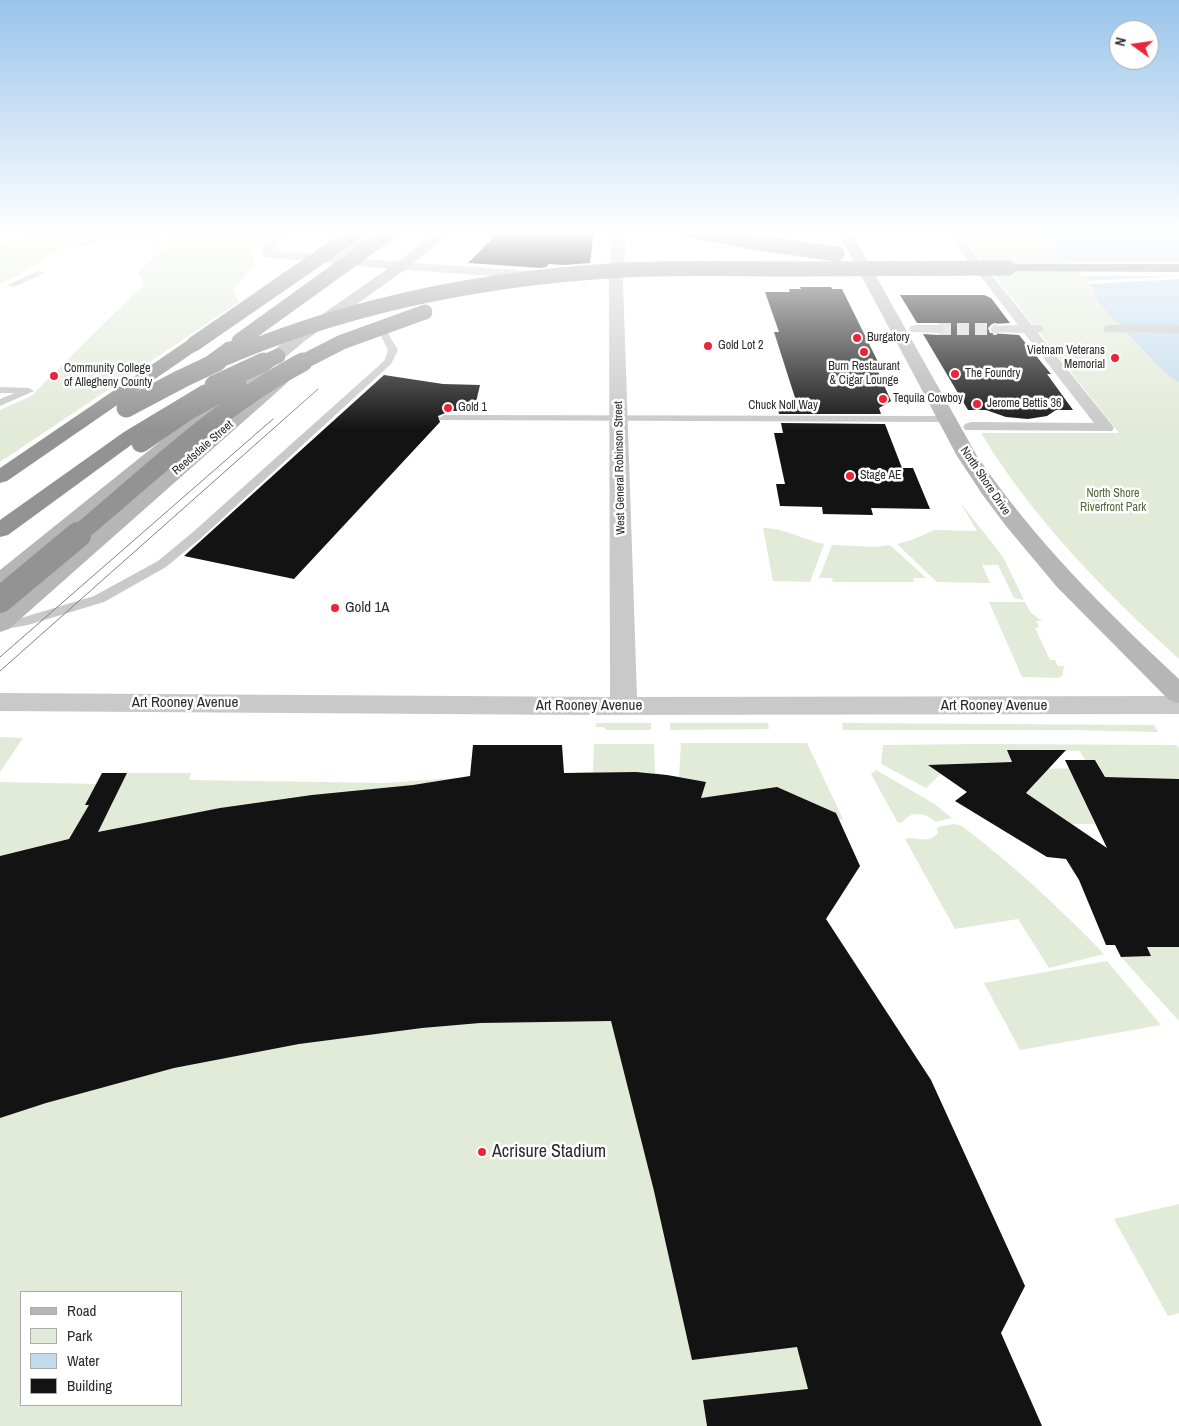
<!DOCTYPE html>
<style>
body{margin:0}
#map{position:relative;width:1179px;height:1426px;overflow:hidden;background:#fff;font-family:"Archivo Narrow",sans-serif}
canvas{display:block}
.legend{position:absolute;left:20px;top:1291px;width:162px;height:115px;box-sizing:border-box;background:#fff;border:1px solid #ababab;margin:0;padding:6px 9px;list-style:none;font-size:15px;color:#2c2c2c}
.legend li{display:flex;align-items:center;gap:10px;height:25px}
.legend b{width:25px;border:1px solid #ababab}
.north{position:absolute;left:1109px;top:20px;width:50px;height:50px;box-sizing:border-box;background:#fff;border:1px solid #ababab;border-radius:50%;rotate:284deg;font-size:14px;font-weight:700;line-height:20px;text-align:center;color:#2c2c2c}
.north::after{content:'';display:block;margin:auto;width:18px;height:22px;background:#ec2437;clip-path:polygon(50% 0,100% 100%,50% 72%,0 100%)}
</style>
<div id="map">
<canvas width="1179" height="1426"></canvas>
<ul class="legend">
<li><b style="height:6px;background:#b6b6b6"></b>Road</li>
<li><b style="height:14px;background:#e2ead8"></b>Park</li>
<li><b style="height:14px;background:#c2dcec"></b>Water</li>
<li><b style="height:14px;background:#131313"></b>Building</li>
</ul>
<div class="north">N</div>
</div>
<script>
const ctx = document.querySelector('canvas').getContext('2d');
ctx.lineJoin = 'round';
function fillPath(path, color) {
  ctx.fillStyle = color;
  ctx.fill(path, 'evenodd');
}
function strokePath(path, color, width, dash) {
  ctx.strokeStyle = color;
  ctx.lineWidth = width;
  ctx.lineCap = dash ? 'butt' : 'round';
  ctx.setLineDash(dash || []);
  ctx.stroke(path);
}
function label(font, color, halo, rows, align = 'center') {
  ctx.font = font + ' "Archivo Narrow",sans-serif';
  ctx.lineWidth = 5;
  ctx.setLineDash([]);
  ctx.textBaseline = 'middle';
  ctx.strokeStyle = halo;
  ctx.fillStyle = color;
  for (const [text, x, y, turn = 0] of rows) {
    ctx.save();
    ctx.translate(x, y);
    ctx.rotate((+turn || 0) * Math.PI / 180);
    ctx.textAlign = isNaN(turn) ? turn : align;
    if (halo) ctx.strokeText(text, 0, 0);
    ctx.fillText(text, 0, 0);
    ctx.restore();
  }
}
fillPath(new Path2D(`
 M47 230H118L64 246 22 273 0 284V245Z
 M169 230H268L252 254 256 263 233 290 239 302 0 462V410L31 396 144 284 138 272 171 242Z
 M958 230H1039C1048 252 1071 258 1086 276 1093 286 1094 298 1102 307L1163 371 1179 383V659C1105 592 1033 519 981 433H1119Z
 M960 502 1003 557 1024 600 1014 598 998 565H982L990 583 937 582 897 544 912 540 934 530 977 531Z
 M763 528C784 528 804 540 824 544L810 582 773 581Z
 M832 545 876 547 890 545 926 578H913L914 582H833L832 578H819Z
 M989 602H1025L1030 612 1042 621H1036L1039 627 1035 628 1050 660H1055L1058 666H1064L1062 676 1058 678 1022 677Z
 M596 723H651V730H605V727H596Z
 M670 723H768L769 729 670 730Z
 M842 723 1154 725 1158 732 1071 730H843Z
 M0 737 23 738 0 772Z
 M681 743H807L843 819 839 820 860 866 833 909 822 912 931 1080 1025 1286 1001 1333 1042 1426H0V782L96 784 102 773H191L189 780 385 783 470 777 593 772 594 744H654L655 773 679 777ZM21 1292H181V1405H21Z
 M980 744 1176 745 1179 748V779L1105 777 1096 760H1085L1080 751 1008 750 1012 762 951 764 926 788 881 764 883 745Z
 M1088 768 1075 781 1095 824H1072L1026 793 1036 783 1031 769Z
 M876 770 933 803 952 818 935 822C926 812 910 811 903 822L898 823 871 774Z
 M954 824 962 826C1013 865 1059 907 1104 954L1049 968 1018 919 955 929 905 839C918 835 925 846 938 833L937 827Z
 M1147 947H1179V1021L1121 957 1150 956Z
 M1107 961 1161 1025 1020 1050 984 983Z
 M1179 1204V1313L1168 1316 1114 1219Z`), '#e2ead8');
fillPath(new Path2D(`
 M1039 230H1179V383L1163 371 1102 307C1094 298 1093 286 1086 276 1071 258 1048 252 1039 230Z`), '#c2dcec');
fillPath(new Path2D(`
 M1068 262H1179V279L1088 284 1086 281 1178 276H1082Z`), '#fff');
fillPath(new Path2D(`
 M501 230H594L590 263 564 265 549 264 546 267 541 268 468 263Z
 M800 287H831L832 289H842L880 366 876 367 891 401 879 408 881 414H779L777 404H797L774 332H779L765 292H790L789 289H801Z
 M900 295H984L991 298 1010 323 992 324 988 328 990 333 1019 335 1051 374H1047L1073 410H1056L1047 416 1028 419 1006 417 986 410H968L923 334 939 335 948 328 939 323H917Z
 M384 375 443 384 480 385 474 411H450L438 416 440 422 294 579 184 556Z
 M781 423 885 424 902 468H913L930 509 871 508 873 515 823 514 822 507 780 506 776 484H785L774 433H783Z
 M473 745H562L564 773 636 772 667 775 706 782 701 798 777 787 836 813 860 866 826 919 931 1080 1025 1286 1001 1333 1042 1426H707L703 1400 808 1389 797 1347 692 1360 654 1191 611 1021 480 1023 422 1028 299 1044 174 1068 46 1103 0 1118V856L69 839 89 805H85L102 773H127L98 832 220 808 312 795 413 785 470 776Z
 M1007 750H1066L1026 793 1107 848 1065 760H1095L1105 777 1179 779V947H1147L1151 956 1121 957 1115 945H1106L1079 880 1066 859 1047 857 955 801 967 792 928 765 1012 762Z`), '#131313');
strokePath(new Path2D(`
 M939 329H997`), '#d5d5d5', 12, [12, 6]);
fillPath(new Path2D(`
 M372 230H380L337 263H331V259Z
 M116 231 152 232H155L159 241 152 243 149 236 117 235 82 246 78 244Z
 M38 271 45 273 14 287 7 285Z
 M383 329 386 330 398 350 391 364 201 538 166 567 104 602 28 625 0 630V622L21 618 94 596 158 561 193 532 384 361 388 350 379 332Z
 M0 387 29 388 34 391 0 406V399L15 393H0Z
 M444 415 947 416 952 419 947 422 440 420 439 418Z`), '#c9c9c9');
fillPath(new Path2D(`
 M945 230H955L1032 325 1042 326 1044 329 1038 333 1112 425 1114 428 1112 431 965 430 963 427 965 424 971 422 1094 423 1024 333 992 332 990 329 992 326 1018 325Z
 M916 325H939L946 329 939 333 911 332 909 329 911 326Z
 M1110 325H1179V333L1105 332 1103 329 1105 326Z`), '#c9c9c9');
fillPath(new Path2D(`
 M275 230H288L274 250 401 262 406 263 408 266 406 269 401 270 265 257 260 250Z`), '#c9c9c9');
fillPath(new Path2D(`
 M612 230H626L623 282 637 697 1179 696V714L584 715 0 711V693L610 697 609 282Z
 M401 262 547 272 552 273 554 276 552 279 547 280 396 269 394 266 396 263Z`), '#c9c9c9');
fillPath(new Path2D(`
 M439 230H454L406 269 306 340 8 587 0 589V570L294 334 396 263Z
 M837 230H850L977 456C1034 540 1105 610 1179 679V703L1169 700 1057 587 1006 526 982 494 957 456Z
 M280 375 286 376 289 380 286 384 9 629 0 632V611L274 376Z`), '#b6b6b6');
fillPath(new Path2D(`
 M1008 264H1179V272L1003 271 1001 268 1003 265Z
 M194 339 200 340 202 344 200 348 7 481 0 483V468L188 340Z
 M232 341 238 342 240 346 238 350 203 376 197 377 191 376 188 372 191 368 226 342Z
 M208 384 214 385 217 389 214 393 138 440 8 535 0 537V520L124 432 202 385Z`), '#939393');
strokePath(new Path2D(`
 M0 657 273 419
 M0 671 318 389`), '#818181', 1);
strokePath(new Path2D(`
 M688 230 752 242 837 254
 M239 341 393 230
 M194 344 359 230
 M214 363C342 306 483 278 623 270 682 267 742 269 801 269 870 269 939 268 1008 268
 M262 363 278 356
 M301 363 342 342 425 312`), '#939393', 15);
strokePath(new Path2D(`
 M214 385 264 362
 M126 408 181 379 217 362
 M141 443 186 412 237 383
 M76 536C148 476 221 405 303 362`), '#939393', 19);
strokePath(new Path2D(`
 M0 600 78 535`), '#939393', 26);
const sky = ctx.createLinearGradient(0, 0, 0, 429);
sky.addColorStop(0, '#99c4ea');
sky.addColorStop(0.54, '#fff');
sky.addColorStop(1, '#ffffff00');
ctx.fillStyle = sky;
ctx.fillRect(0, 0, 1179, 429);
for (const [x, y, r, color] of [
 [857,338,5,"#ec2437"],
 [708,346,5,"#ec2437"],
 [864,352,5,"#ec2437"],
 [1115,358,5,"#ec2437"],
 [955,374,5,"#ec2437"],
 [54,376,5,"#ec2437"],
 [883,399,5,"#ec2437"],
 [977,404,5,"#ec2437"],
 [448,408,5,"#ec2437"],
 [850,476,5,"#ec2437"],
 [335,608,5,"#ec2437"],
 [482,1152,5,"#ec2437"]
]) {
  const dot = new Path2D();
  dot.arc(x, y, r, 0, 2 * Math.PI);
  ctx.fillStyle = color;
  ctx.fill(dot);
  strokePath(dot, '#fff', 2);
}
label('12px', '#2c2c2c', '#fff', [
 ["Burgatory",867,338],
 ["Gold Lot 2",718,346],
 ["Vietnam Veterans",1105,351,"right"],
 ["Memorial",1105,365,"right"],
 ["Burn Restaurant",864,367,"center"],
 ["& Cigar Lounge",864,381,"center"],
 ["Community College",64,369],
 ["of Allegheny County",64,383],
 ["The Foundry",965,374],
 ["Tequila Cowboy",893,399],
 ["Jerome Bettis 36",987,404],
 ["Gold 1",458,408],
 ["Stage AE",860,476]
], 'left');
label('12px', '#2c2c2c', '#fff', [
 ["Chuck Noll Way",783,406],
 ["Reedsdale Street",203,448,-41],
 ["West General Robinson Street",620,468,-91],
 ["North Shore Drive",985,481,56]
]);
label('12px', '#4f6838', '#fff', [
 ["North Shore",1113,494],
 ["Riverfront Park",1113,508]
]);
label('15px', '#2c2c2c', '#fff', [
 ["Gold 1A",345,608]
], 'left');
label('15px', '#2c2c2c', '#fff', [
 ["Art Rooney Avenue",185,703],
 ["Art Rooney Avenue",589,706],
 ["Art Rooney Avenue",994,706]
]);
label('18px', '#2c2c2c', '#fff', [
 ["Acrisure Stadium",492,1152]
], 'left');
</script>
